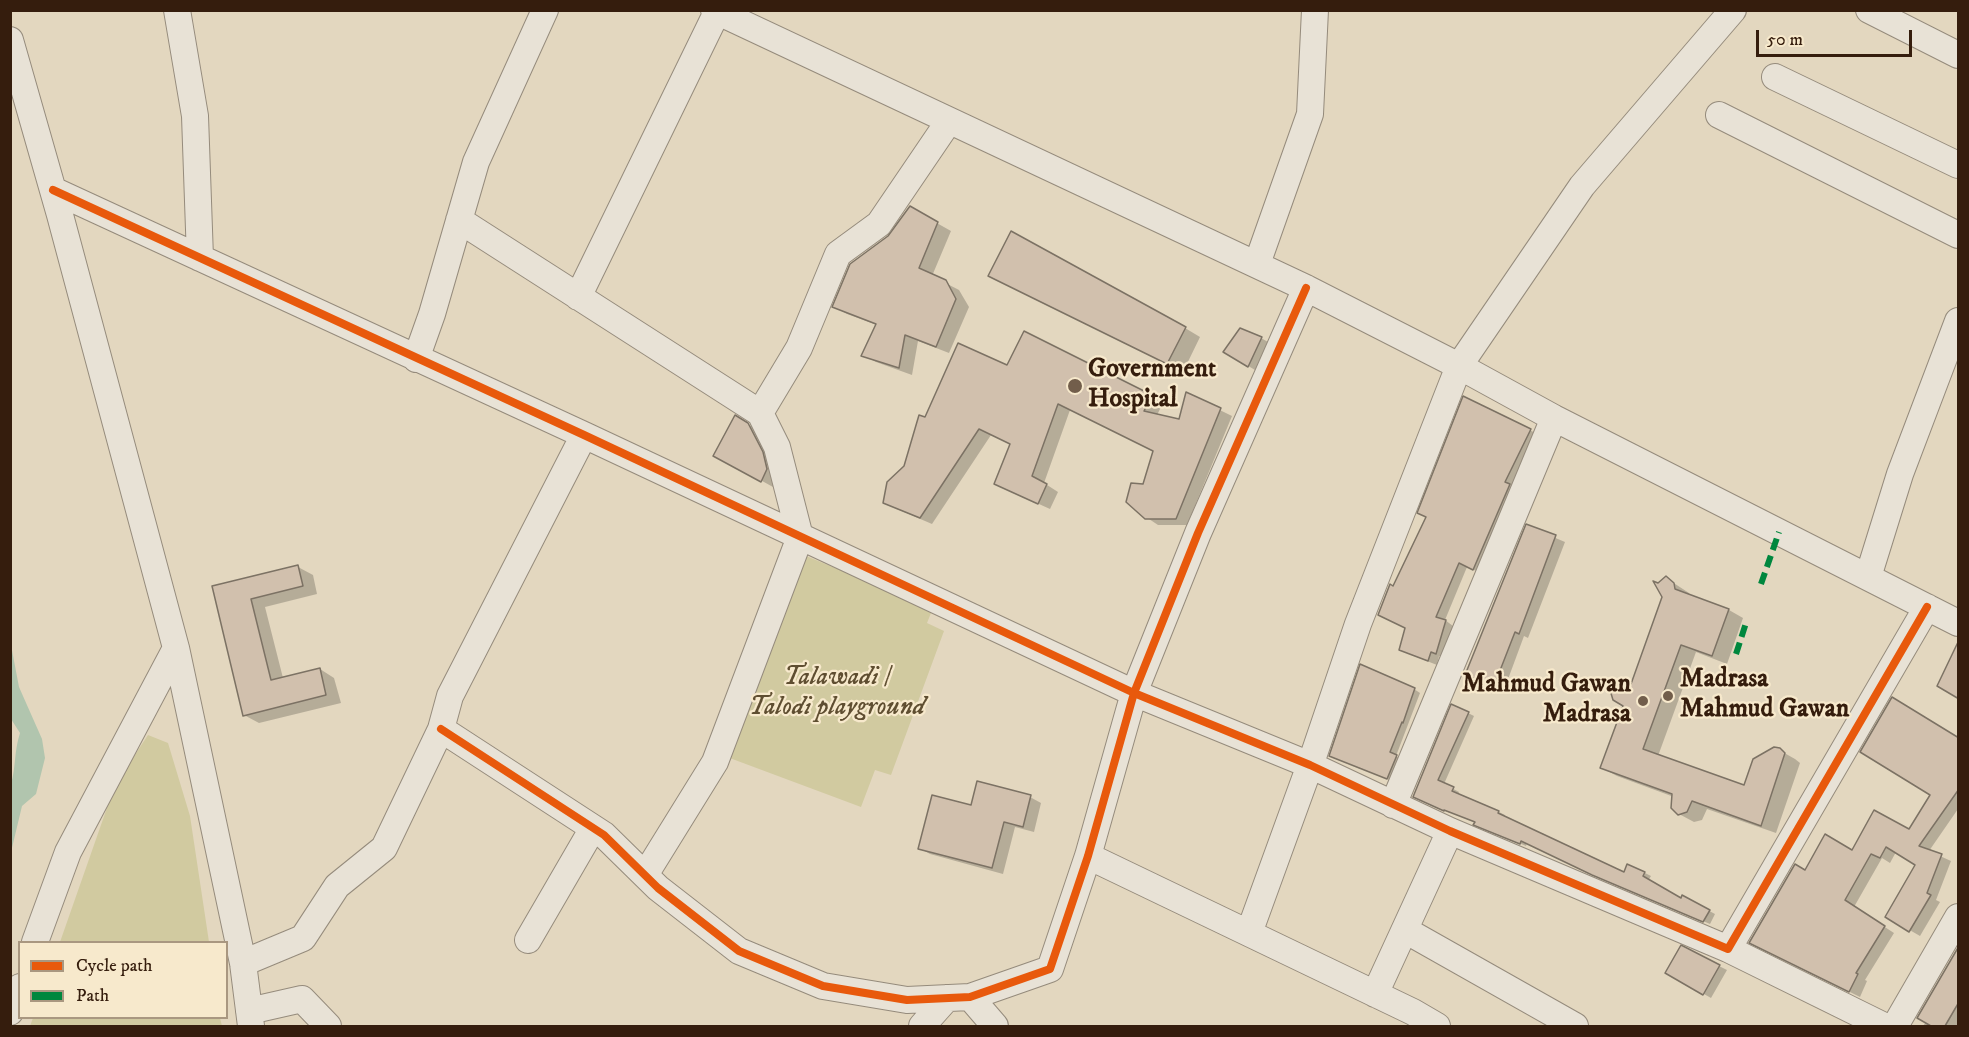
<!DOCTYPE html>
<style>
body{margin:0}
#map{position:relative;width:1969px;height:1037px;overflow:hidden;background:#e3d7bf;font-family:"IM FELL DW Pica",serif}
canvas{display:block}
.frame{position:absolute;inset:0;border:12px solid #351d0d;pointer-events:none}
.legend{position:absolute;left:18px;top:941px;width:210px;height:78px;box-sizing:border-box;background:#f7e9cc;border:2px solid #a99780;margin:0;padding:8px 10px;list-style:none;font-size:18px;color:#351d0d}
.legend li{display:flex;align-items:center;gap:12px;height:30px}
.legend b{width:30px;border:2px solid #a99780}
.scale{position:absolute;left:1756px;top:30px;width:156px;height:27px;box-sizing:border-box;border:3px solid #351d0d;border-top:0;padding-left:8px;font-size:18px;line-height:21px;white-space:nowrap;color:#351d0d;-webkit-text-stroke:4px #f7e9cc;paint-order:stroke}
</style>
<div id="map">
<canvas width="1969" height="1037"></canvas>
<div class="frame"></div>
<ul class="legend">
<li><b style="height:8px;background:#e8590c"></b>Cycle path</li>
<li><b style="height:8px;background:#00873e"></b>Path</li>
</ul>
<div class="scale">50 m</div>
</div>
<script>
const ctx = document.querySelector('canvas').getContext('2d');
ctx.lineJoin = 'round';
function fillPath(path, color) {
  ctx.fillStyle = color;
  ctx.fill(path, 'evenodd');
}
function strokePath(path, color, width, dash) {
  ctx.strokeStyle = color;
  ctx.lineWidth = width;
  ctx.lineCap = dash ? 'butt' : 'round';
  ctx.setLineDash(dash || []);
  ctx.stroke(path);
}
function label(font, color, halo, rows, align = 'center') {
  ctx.font = font + ' "IM FELL DW Pica",serif';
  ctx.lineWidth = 4.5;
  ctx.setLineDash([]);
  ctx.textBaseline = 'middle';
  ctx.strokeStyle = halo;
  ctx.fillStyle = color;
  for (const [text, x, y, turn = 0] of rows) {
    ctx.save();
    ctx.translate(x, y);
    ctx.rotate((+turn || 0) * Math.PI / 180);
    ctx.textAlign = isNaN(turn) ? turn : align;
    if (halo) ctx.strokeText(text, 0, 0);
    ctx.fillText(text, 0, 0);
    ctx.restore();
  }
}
fillPath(new Path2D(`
 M806 556 933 608 927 623 944 631 891 775 875 770 861 807 727 757Z
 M148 735 168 743 190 816 209 942H60L115 785Z
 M33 1018H220L222 1026H30Z`), '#d1caa0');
fillPath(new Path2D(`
 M11 645 19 687 42 739 45 758 36 794 22 806 11 852V784C16 767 14 751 20 733L11 719Z`), '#b1c5ae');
fillPath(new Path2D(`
 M910 208 951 231 932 276 959 290 969 307 949 353 918 341 912 375 876 362 863 355 877 325 847 314 834 307Z
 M990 276 1185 328 1200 337 1183 372Z
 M1025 333 1163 403 1157 415 1180 421 1187 394 1232 416 1187 525H1158L1146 517 1144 486 1155 451 1070 410 1044 483 1058 492 1050 509 1008 490 1011 444 991 435 932 524 897 509 905 467 926 419 1008 367Z
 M1261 338 1268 342 1255 370 1225 352Z
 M747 423 759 432 778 476 773 487 715 455Z
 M1530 430 1538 435 1481 573 1467 567 1445 620 1453 626 1444 657 1439 656 1437 665 1409 654 1401 649 1407 628 1394 588Z
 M1527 526 1565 542 1528 638 1524 636 1504 690 1467 675Z
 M298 567 313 575 317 594 265 607 283 678 320 669 334 678 341 703 259 723 244 715 213 588Z
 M1666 578 1689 593 1690 596 1729 610 1743 618 1727 664 1696 652 1658 756 1745 787 1779 750 1795 759 1800 763 1776 833 1707 809 1702 820 1694 822 1679 814 1674 797 1617 776 1602 768 1663 597 1658 584Z
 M1414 689 1420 693 1396 756 1403 760 1394 782 1337 758Z
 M1468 713 1474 716 1444 784 1459 792 1458 795 1499 812 1505 815 1504 817 1624 874 1628 866 1645 873 1651 876 1648 881 1681 900 1683 897 1715 914 1710 924 1600 878 1527 843 1526 846 1481 827 1476 822 1451 812 1450 813 1420 800Z
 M1958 739V809L1929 851 1951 861 1936 900 1940 902 1920 936 1887 917 1917 864 1896 852 1890 863 1882 858 1854 907 1894 933 1865 980 1867 981 1860 997 1761 948 1805 872 1910 831 1932 794Z
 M1030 797 1041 803 1034 832 1015 827 1003 874 930 854 919 848 972 807Z
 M1681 947 1727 970 1711 998 1667 973Z
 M1958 949V1026H1923L1926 1022Z`), '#0003');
const building = new Path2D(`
 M910 206 938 222 919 268 946 280 956 299 936 347 905 335 899 368 861 356 876 324 832 307 850 264 888 236Z
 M1011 231 1186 327 1167 364 988 276Z
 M1240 328 1262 337 1248 367 1223 352Z
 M1024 331 1152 395 1144 411 1179 419 1186 392 1221 408 1176 519H1145L1126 502 1131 483 1143 484 1153 451 1058 404 1032 476 1047 484 1038 504 994 484 1010 444 979 429 920 518 883 503 887 482 904 466 919 415 925 417 958 343 1007 365Z
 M1463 396 1531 429 1505 482 1510 484 1473 570 1459 563 1436 617 1446 620 1436 654 1431 652 1428 661 1399 650 1405 628 1378 615 1390 584 1393 586 1426 517 1417 513Z
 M735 415 748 423 763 452 767 469 761 482 713 456Z
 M1526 524 1556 535 1519 634 1515 632 1494 686 1465 675Z
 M298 565 303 586 251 599 271 680 320 668 326 695 243 716 212 586Z
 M1666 576 1674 583 1675 589 1729 609 1712 656 1681 645 1643 749 1744 785 1753 759 1774 747 1780 748 1785 753 1761 826 1692 801 1687 812 1678 815 1671 808 1672 794 1600 768 1623 706 1613 700 1610 690 1618 684H1631L1662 597 1653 581 1658 583Z
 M1959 640V699L1937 686Z
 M1360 664 1415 688 1403 723 1402 722 1390 752 1397 755 1387 779 1329 756Z
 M1892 697 1959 738V789L1919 846 1942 854 1927 893 1931 895 1909 932 1885 917 1915 865 1886 847 1880 858 1871 854 1845 900 1885 926 1856 973 1858 974 1849 992 1749 943 1795 864 1805 870 1825 834 1852 850 1874 810 1909 829 1930 795 1860 752Z
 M1451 704 1469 712 1438 780 1454 787 1452 791 1499 811 1498 813 1624 872 1627 864 1645 872 1643 876 1681 898 1682 895 1710 910 1703 922 1592 875 1521 841 1520 844 1473 825 1475 822 1444 810V811L1413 797Z
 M977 781 1031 795 1023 827 1004 822 992 868 918 849 932 795 971 805Z
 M1681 945 1720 965 1703 995 1665 973Z
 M1959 946V1002L1945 1026H1931L1917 1018Z`);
fillPath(building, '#d1c0ad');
strokePath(building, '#7c7264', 1.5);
const minor = new Path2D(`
 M177 10 195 116 200 258
 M714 10 1306 288 1459 366 1554 418 1958 623
 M1869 10 1958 55
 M10 40 60 215 176 648 243 963 251 1026
 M1775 77 1958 165
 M1719 115 1958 235
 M53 190 584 435 1134 693 1310 765 1450 831 1728 949 1927 607
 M459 220 760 413 799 348 838 254 879 224 949 121
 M1257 264 1310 114 1315 10
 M578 297 717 12
 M416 359 432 314 476 162 545 10
 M1868 577 1900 474 1958 321
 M441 729 604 835 658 888 739 951 823 986 907 1000 970 997 1050 969 1088 856 1134 693 1198 533 1306 288
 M1393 805 1554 418
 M1088 856 1413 1012 1437 1026
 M645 875 715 762 800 537 777 447 760 413
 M1405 930 1575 1026
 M1249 933 1314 754 1358 624 1459 366 1582 186 1733 10
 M528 940 593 828
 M35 942 68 852 176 648
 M1728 949 1884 1026
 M243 963 303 938 337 886 384 848 441 729 450 696 584 435
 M1375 994 1450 831
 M970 997 995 1026
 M249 1011 302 999 328 1026
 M10 1012 20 987
 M922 1026 947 998
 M1895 1026 1958 917`);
strokePath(minor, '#958b7c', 28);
strokePath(minor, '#e8e2d6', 26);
strokePath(new Path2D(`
 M1761 584 1779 532
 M1736 654 1746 623`), '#00873e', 6, [12, 6]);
strokePath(new Path2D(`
 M53 190 584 435 1134 693 1310 765 1450 831 1728 949 1927 607
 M441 729 604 835 658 888 739 951 823 986 907 1000 970 997 1050 969 1088 856 1134 693 1198 533 1306 288`), '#e8590c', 8);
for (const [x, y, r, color] of [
 [1075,386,8,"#725e4b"],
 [1668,696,6,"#725e4b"],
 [1643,701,6,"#725e4b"]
]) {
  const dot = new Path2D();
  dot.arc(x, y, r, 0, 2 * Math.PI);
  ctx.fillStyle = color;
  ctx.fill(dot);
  strokePath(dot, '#f7e9cc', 2);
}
label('bold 26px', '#351d0d', '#f7e9cc', [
 ["Government",1088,371],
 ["Hospital",1088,401],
 ["Madrasa",1680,681],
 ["Mahmud Gawan",1680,711],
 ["Mahmud Gawan",1631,686,"right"],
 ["Madrasa",1631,716,"right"]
], 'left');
label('italic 26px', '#5f4e31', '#f7e9cc', [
 ["Talawadi /",837,679],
 ["Talodi playground",837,709]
]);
</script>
